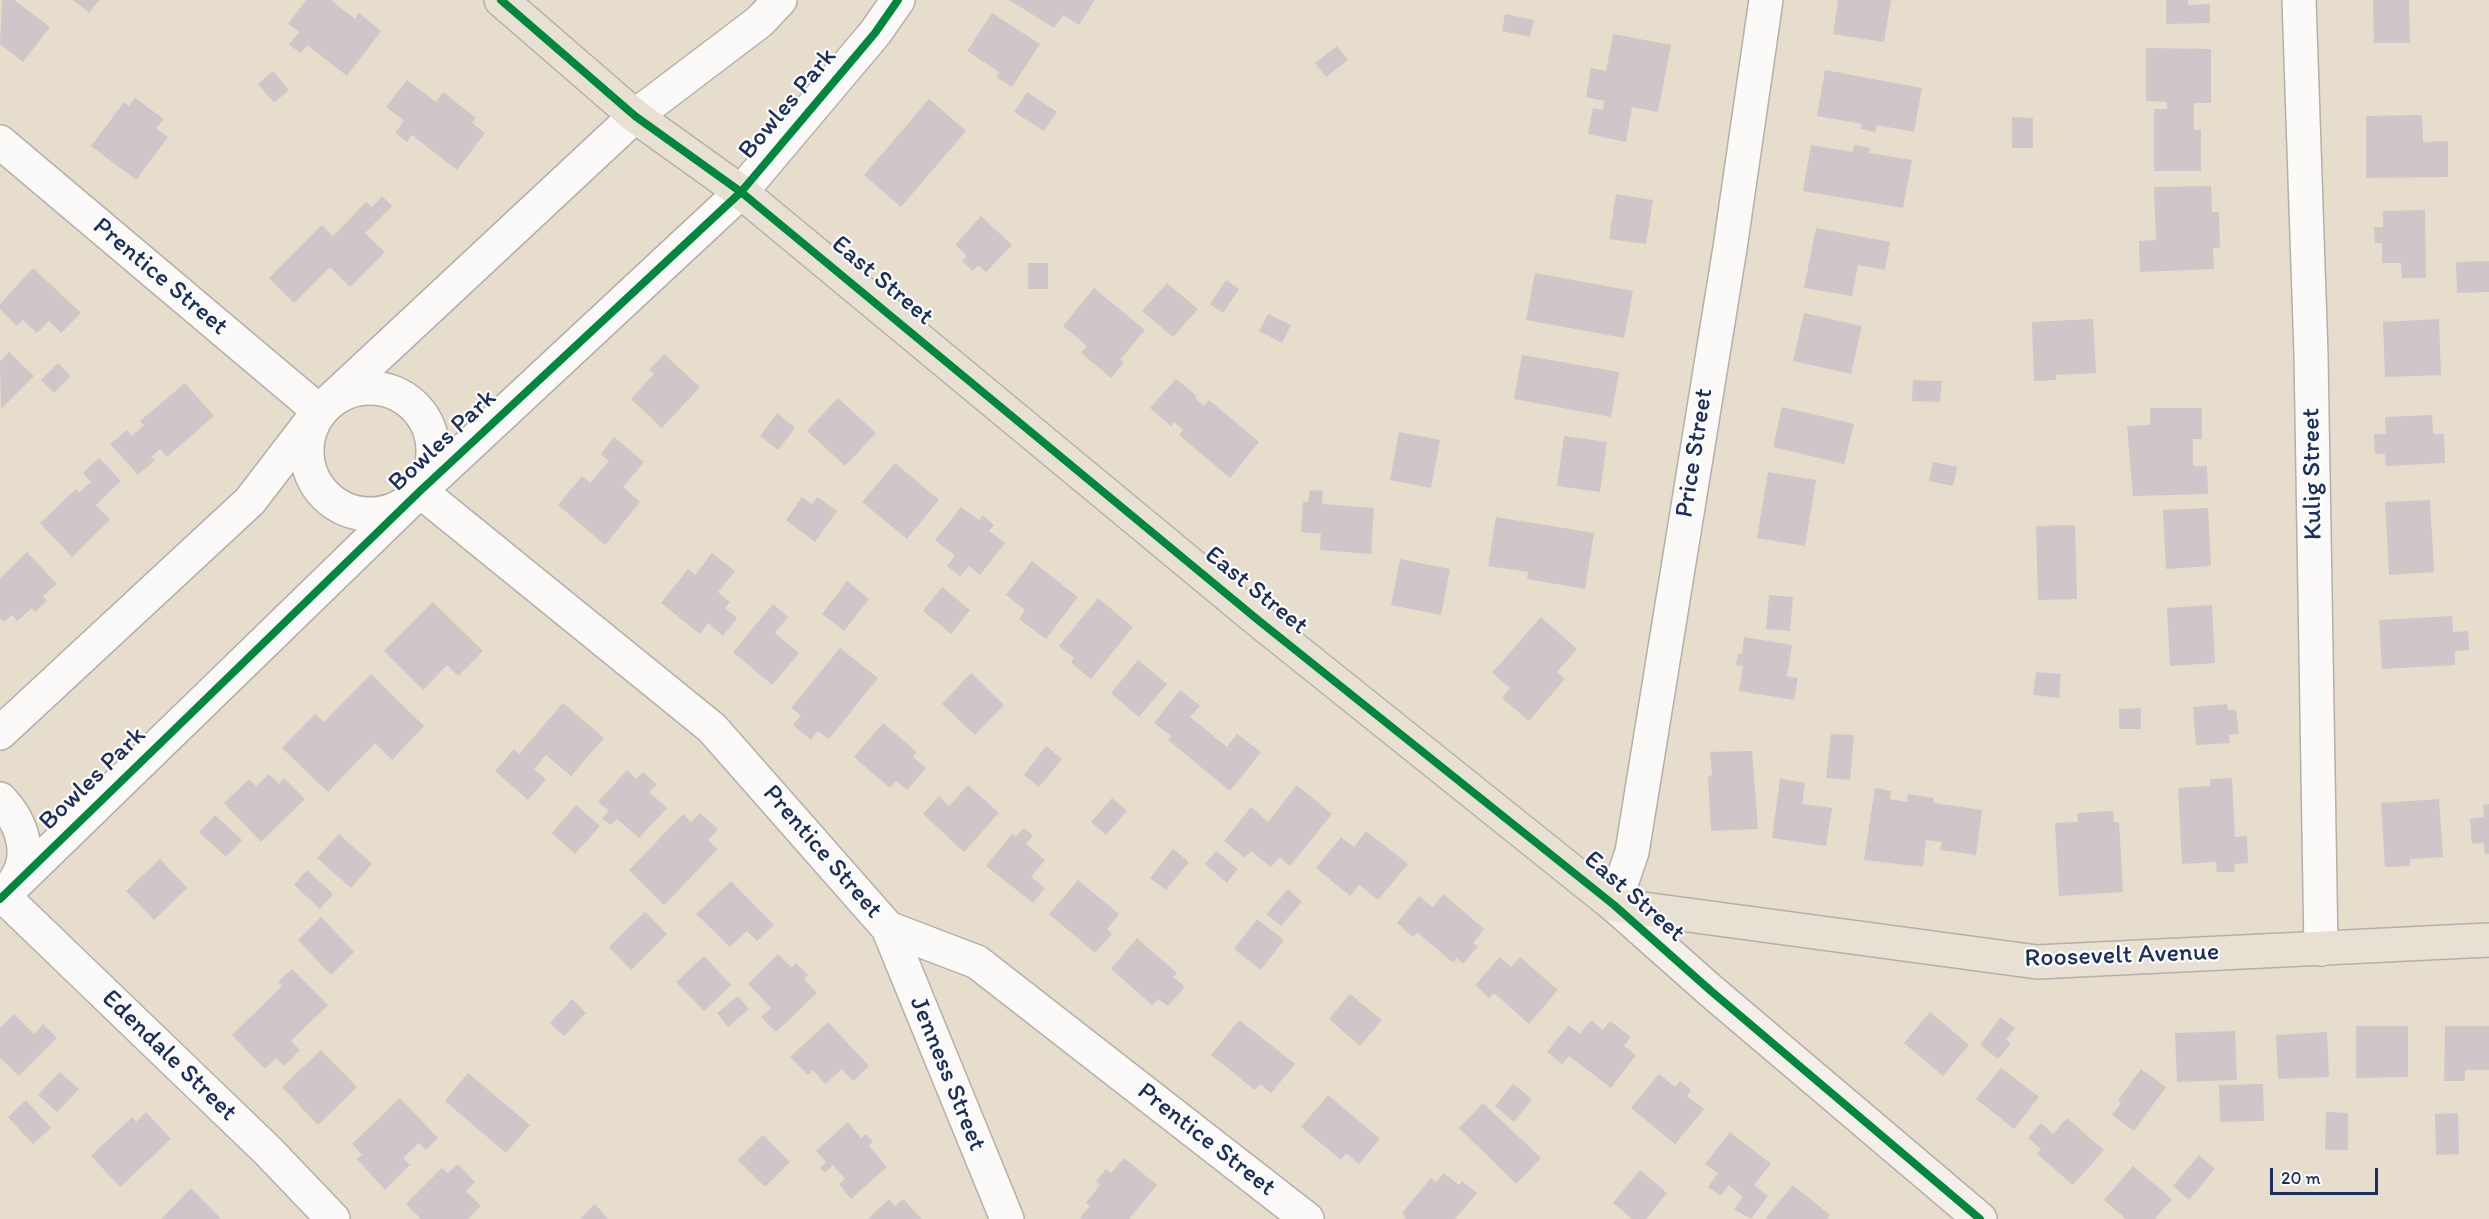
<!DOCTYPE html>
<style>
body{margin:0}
#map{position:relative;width:2489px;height:1219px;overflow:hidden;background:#e7ddcd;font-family:Itim,sans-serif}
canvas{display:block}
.scale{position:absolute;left:2270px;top:1168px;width:108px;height:27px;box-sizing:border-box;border:3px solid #1b2f5e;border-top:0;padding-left:8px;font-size:18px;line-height:21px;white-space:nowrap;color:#1b2f5e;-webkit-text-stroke:4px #fff;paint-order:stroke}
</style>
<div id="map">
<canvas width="2489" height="1219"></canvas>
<div class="scale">20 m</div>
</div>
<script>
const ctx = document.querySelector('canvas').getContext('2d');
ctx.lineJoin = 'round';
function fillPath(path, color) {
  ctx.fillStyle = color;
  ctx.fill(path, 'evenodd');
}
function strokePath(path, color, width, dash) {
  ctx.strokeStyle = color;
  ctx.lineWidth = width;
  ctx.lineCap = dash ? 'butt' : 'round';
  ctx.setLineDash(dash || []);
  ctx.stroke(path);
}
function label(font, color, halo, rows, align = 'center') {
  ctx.font = font + ' Itim,sans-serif';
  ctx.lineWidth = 4.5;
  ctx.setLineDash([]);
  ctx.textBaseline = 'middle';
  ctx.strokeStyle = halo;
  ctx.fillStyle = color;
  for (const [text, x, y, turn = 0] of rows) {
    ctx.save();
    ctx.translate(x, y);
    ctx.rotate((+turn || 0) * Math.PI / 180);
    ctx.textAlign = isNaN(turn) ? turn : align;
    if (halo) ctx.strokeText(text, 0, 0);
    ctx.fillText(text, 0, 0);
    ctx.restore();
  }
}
fillPath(new Path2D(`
 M2 0H14L50 27 23 62 0 44Z
 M73 0H99L89 13Z
 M306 0H331L355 19 359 13 381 31 347 76 307 45 301 53 289 45 299 32 288 24Z
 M1009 0H1095L1079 25 1063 15 1054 28Z
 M1838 0H1891L1884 42 1833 34Z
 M2166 0H2188V5L2210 4V23L2166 24Z
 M2373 0H2409L2410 43H2374Z
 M992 13 1040 44 1012 87 996 77 999 72 967 51Z
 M1505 14 1534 20 1530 37 1502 31Z
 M1613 34 1671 45 1658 112 1632 107 1626 142 1588 134 1593 108 1603 110 1604 101 1586 97 1591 68 1606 71Z
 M1337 46 1348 60 1326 77 1315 63Z
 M2146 48 2211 49V103H2194V130H2201V171H2154V109H2167V102L2146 101Z
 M1825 70 1922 88 1914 132 1877 125 1875 132 1861 129 1862 124 1817 116Z
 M273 71 289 90 274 103 258 84Z
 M407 80 436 102 443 92 476 118 472 123 485 133 457 170 412 135 407 142 395 133 404 121 386 107Z
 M1027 92 1057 112 1044 131 1014 112Z
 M135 98 164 119 156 128 168 137 136 180 91 146 124 102 129 106Z
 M929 99 966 131 901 207 864 175Z
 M2422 115 2423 142 2448 141V177L2366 178V116Z
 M2012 117 2033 118V148H2012Z
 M1811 145 1853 152 1854 145 1870 148 1869 153 1912 160 1903 208 1803 191Z
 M2211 186 2212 212H2219L2220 248H2213L2214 269 2140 272 2139 241 2156 240 2154 187Z
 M1616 194 1653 200 1646 244 1609 239Z
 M382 196 392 206 365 233 385 252 350 287 330 267 294 303 269 278 322 225 333 236 366 202 372 207Z
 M2425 210 2426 278H2402L2401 263H2382V243H2375L2374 227H2383V211Z
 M981 216 1012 245 986 272 978 265 973 271 962 261 967 256 955 245Z
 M1816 228 1890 242 1885 270 1858 265 1852 296 1804 288Z
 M2489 261V292L2457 293 2456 262Z
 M1028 263H1048V289H1028Z
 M33 268 81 313 61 333 49 321 37 333 23 320 17 326 0 309V304Z
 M1535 273 1633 291 1624 338 1526 320Z
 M1226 280 1239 289 1223 313 1210 304Z
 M1167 283 1198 309 1173 337 1142 311Z
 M1094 288 1145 330 1120 360 1124 363 1111 378 1081 353 1087 346 1063 326Z
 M1804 313 1862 326 1851 374 1793 361Z
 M1268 314 1291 325 1282 343 1259 331Z
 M2093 319 2096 373 2056 375V380L2034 381 2032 322Z
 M2439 319 2441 375 2385 377 2383 322Z
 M9 352 34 376 1 409 0 361Z
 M664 354 700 387 662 428 631 399 654 374 649 370Z
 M1522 355 1619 372 1611 417 1514 399Z
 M58 363 71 376 54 393 41 380Z
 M1176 379 1197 396 1195 398 1204 406 1209 400 1259 442 1230 478 1179 435 1183 430 1174 422 1171 426 1150 408Z
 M1913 380 1942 381 1940 402 1912 401Z
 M185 383 214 416 167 457 160 449 151 457 155 460 138 475 110 444 127 430 132 436 144 425 140 421Z
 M838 398 876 433 845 466 807 431Z
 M1782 407 1854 424 1844 464 1773 447Z
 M2150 408H2202V439H2193V466H2207L2208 494 2133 496 2127 426 2150 425Z
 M777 413 795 428 778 450 760 436Z
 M2432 415 2433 434H2444L2445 463 2386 466 2385 454H2375L2374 434H2386L2385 417Z
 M1399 432 1440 440 1431 488 1390 480Z
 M1564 436 1607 442 1600 492 1557 486Z
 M614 437 644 462 623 487 640 502 605 545 558 505 582 476 590 483 609 461 601 454Z
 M99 458 121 481 96 505 110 520 72 557 40 523 76 489 79 493 91 482 83 473Z
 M1933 462 1957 467 1953 486 1929 481Z
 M895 463 939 500 907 539 862 502Z
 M1768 472 1816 480 1805 546 1757 538Z
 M1310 490 1323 491 1322 504 1374 508 1371 554 1320 550 1321 534 1301 532 1303 502H1308Z
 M802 497 812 504 817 497 837 511 815 542 786 520Z
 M2430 500 2434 572 2389 575 2385 502Z
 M961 507 979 520 983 515 994 525 989 531 1005 543 980 575 969 566 960 576 947 566 955 556 935 540Z
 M2208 508 2211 566 2166 569 2163 510Z
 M1496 517 1594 533 1585 589 1527 579 1528 572 1488 566Z
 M2075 525 2077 599 2038 600 2036 526Z
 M27 552 57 584 43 596 47 601 35 612 32 608 17 621 12 615 4 622 0 618V578Z
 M712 553 735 571 718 592 730 602 725 608 737 618 723 636 708 623 700 634 661 603 688 569 695 575Z
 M1400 559 1450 569 1441 615 1391 605Z
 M1032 561 1078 597 1046 639 1019 619 1025 610 1006 595Z
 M847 581 869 599 844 631 822 614Z
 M942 587 970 610 951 634 923 611Z
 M1769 595 1793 597 1790 631 1766 629Z
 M1098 598 1133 627 1091 679 1071 663 1074 658 1059 646Z
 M433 602 483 651 458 676 447 665 423 690 384 651Z
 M773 604 788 617 775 633 799 653 772 685 733 652Z
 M2212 605 2215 663 2170 666 2167 608Z
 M2452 616 2453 632 2468 631 2469 650 2455 651V665L2382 669 2379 620Z
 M1541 617 1577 649 1557 672 1565 679 1529 721 1502 698 1510 688 1492 673Z
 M1744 637 1792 645 1787 676 1798 678 1794 700 1739 691 1743 666 1736 665 1738 654H1742Z
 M840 648 878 678 829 739 818 731 811 740 793 725 801 715 791 708Z
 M1138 660 1167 684 1139 717 1111 693Z
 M2036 672 2061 674 2059 698 2033 695Z
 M971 673 1004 705 975 735 942 704Z
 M371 674 424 726 392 760 375 743 328 792 282 748 315 714 324 722Z
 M1180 690 1200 706 1190 717 1227 747 1237 734 1261 752 1230 791 1168 740 1171 736 1154 723Z
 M563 703 604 738 571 776 546 755 534 769 546 779 528 800 495 771 514 749 519 754Z
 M2227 704 2228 710H2236L2239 734 2229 735 2230 743 2196 745 2193 707Z
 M2141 708V729H2119V709Z
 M883 723 917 752 913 757 926 768 907 790 896 781 890 788 854 757Z
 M1831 734 1854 735 1850 780 1826 778Z
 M1046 746 1062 759 1039 787 1024 775Z
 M1752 751 1758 829 1711 831 1708 776 1712 775 1710 752Z
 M627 770 636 779 643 772 657 785 649 792 667 808 639 838 617 819 610 825 602 818 609 811 598 802Z
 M269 774 279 784 284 778 305 799 261 842 224 803 249 779 256 786Z
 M2232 778 2235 837 2247 836 2248 863 2234 864 2235 872H2217L2216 862 2182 864 2178 788 2210 786V779Z
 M1780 779 1805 783 1802 804 1832 808 1826 846 1772 838Z
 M968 785 999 813 964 852 923 814 939 796 949 806Z
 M1297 785 1332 814 1290 866 1280 857 1271 867 1251 851 1245 858 1224 841 1251 807 1268 822Z
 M1875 788 1891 791 1890 799 1907 802 1908 794 1934 798V803L1982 810 1976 855 1940 850 1942 842 1926 840 1923 867 1864 860Z
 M1112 798 1127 811 1106 835 1091 822Z
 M2439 799 2443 857 2410 859V866L2385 867 2381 803Z
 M2489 804V854H2485L2484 843 2472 844 2470 819 2484 817 2483 805Z
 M576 805 600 826 575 854 552 833Z
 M2113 811 2114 822H2119L2123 892 2059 896 2055 823 2078 822 2077 813Z
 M700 813 718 829 708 840 718 849 664 905 629 870 683 814 691 822Z
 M215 815 242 840 226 857 199 832Z
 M1023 828 1033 835 1026 844 1045 860 1031 877 1045 888 1033 903 986 866 1012 834 1016 837Z
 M1366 831 1408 864 1378 900 1359 885 1350 896 1316 868 1341 837 1354 847Z
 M339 834 372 864 351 888 317 858Z
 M1173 849 1189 862 1166 890 1150 878Z
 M1216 851 1238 869 1227 883 1205 864Z
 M160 859 187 888 154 920 126 891Z
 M307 870 333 894 320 909 294 885Z
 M1078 880 1119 914 1107 929 1112 934 1095 953 1049 914Z
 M731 881 774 925 757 941 747 931 730 947 696 914Z
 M1288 889 1302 902 1281 926 1266 914Z
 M1443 894 1484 929 1473 943 1478 946 1463 964 1457 958 1453 963 1417 932 1413 937 1397 923 1419 896 1433 907Z
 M645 912 667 934 631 970 609 947Z
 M321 917 354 952 331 975 298 940Z
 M1257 919 1284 940 1261 970 1234 949Z
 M1137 938 1177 973 1173 977 1185 987 1168 1006 1158 999 1152 1005 1111 969Z
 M778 954 792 968 796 963 808 975 804 979 817 993 776 1032 761 1017 771 1008 748 984Z
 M704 956 731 985 704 1011 676 982Z
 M1500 957 1511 967 1520 957 1558 990 1529 1024 1494 993 1489 998 1475 985Z
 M292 969 328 1005 291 1041 300 1050 284 1066 276 1058 265 1069 232 1035 282 986 278 982Z
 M1350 994 1382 1020 1360 1046 1329 1019Z
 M738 996 749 1009 728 1027 717 1013Z
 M572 999 586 1013 564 1036 550 1023Z
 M1930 1012 1969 1045 1943 1076 1904 1043Z
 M14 1014 34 1034 43 1024 57 1038 19 1076 0 1058V1028Z
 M2001 1017 2015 1028 2006 1040 2011 1044 1998 1059 1980 1045Z
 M1239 1020 1295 1064 1271 1093 1260 1084 1255 1090 1211 1055Z
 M1591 1020 1603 1030 1610 1021 1631 1037 1624 1046 1636 1055 1611 1088 1569 1056 1562 1064 1547 1052 1569 1025 1580 1034Z
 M828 1022 869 1066 853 1081 842 1069 825 1084 813 1070 808 1075 790 1057Z
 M2356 1026H2408V1077L2356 1078Z
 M2445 1026H2489V1070H2465V1081H2444Z
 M2235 1031 2237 1080 2177 1082 2175 1033Z
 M2327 1032 2329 1077 2278 1079 2276 1035Z
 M321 1050 357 1087 318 1125 282 1087Z
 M2001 1068 2039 1097 2014 1129 1976 1099Z
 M2141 1069 2166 1087 2134 1131 2112 1115 2121 1103 2118 1100Z
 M60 1072 79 1089 57 1112 38 1095Z
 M468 1073 530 1125 506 1153 445 1101Z
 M1659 1074 1675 1087 1680 1081 1691 1090 1687 1096 1704 1109 1675 1144 1631 1108Z
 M1513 1084 1532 1099 1514 1122 1495 1106Z
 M2263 1084 2264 1121 2220 1122 2219 1085Z
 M1328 1095 1380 1139 1359 1164 1346 1153 1341 1160 1301 1127Z
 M400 1098 438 1138 426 1150 419 1143 403 1158 410 1165 385 1190 357 1159 362 1155 352 1144Z
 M26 1100 51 1128 33 1144 8 1117Z
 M1483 1103 1541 1158 1516 1184 1459 1128Z
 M146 1112 171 1139 120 1187 91 1156 132 1117 136 1122Z
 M2326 1112 2348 1113V1150H2325Z
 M2458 1113 2459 1154 2436 1155 2435 1114Z
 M2067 1118 2104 1150 2073 1185 2037 1154 2041 1149 2028 1138 2041 1123 2053 1134Z
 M848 1122 861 1138 866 1134 873 1142 869 1146 887 1167 851 1199 839 1184 845 1179 833 1165 825 1173 820 1167 826 1162 816 1151Z
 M1730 1132 1771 1164 1754 1185 1768 1196 1751 1219 1734 1209 1743 1197 1729 1185 1720 1196 1708 1187 1718 1173 1705 1164Z
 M763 1135 790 1162 765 1187 738 1160Z
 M2199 1155 2215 1169 2189 1200 2173 1186Z
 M1124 1158 1157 1185 1129 1219H1082L1080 1217 1090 1206 1086 1203 1100 1185 1096 1181 1106 1169 1111 1173Z
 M458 1164 475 1182 466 1191 481 1206 468 1219H421L406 1204 442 1168 448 1173Z
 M2133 1166 2172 1199 2155 1219H2126L2104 1200Z
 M1640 1170 1667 1193 1646 1219H1632L1613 1203Z
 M1444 1173 1459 1185 1462 1181 1477 1193 1455 1219H1404L1406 1217 1402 1213 1431 1178 1436 1182Z
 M1793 1185 1830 1215 1827 1219H1765Z
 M191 1188 221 1219H161Z
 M889 1199 895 1206 903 1199 922 1219H868Z
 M595 1204 608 1219H580Z`), '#cec6c8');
const minor = new Path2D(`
 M2299 0 2311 354 2321 949
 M0 142 319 411
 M307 451a63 63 0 1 1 126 0a63 63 0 1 1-126 0Z
 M420 491 712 728 888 928 977 962 1307 1219
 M0 733 250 501 319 411 635 116 759 22 780 0
 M0 799C22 822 35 857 12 885
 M3 896 268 1151 333 1219
 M0 899 420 491 741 192 875 33 898 0
 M1614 905 1632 852 1730 248 1766 0
 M888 928 1007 1219`);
const secondary = new Path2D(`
 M1614 905 1711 991 1980 1219`);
const primary = new Path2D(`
 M501 0 635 116 741 192 1258 620 1614 905 2037 962 2489 940`);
strokePath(minor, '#b3afaa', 36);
strokePath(secondary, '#b3afaa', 36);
strokePath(primary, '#b3afaa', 36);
strokePath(minor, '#fbfaf8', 33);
strokePath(secondary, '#f4f0e9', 33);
strokePath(primary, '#e9e0d4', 33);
strokePath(new Path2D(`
 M501 0 635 116 741 192 1258 620 1614 905 1711 991 1980 1219
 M0 899 420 491 741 192 875 33 898 0`), '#00873e', 8);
label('26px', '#1b2f5e', '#fff', [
 ["Bowles Park",788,104,-50],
 ["Prentice Street",160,277,40],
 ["East Street",882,281,40],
 ["Bowles Park",443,441,-43],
 ["Price Street",1695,453,-81],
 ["Kulig Street",2313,474,-91],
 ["East Street",1256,591,39],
 ["Bowles Park",93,779,-44],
 ["Prentice Street",822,852,49],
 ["East Street",1634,897,41],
 ["Roosevelt Avenue",2122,956,-2],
 ["Edendale Street",169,1056,44],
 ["Jenness Street",947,1074,68],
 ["Prentice Street",1206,1140,38]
]);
</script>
